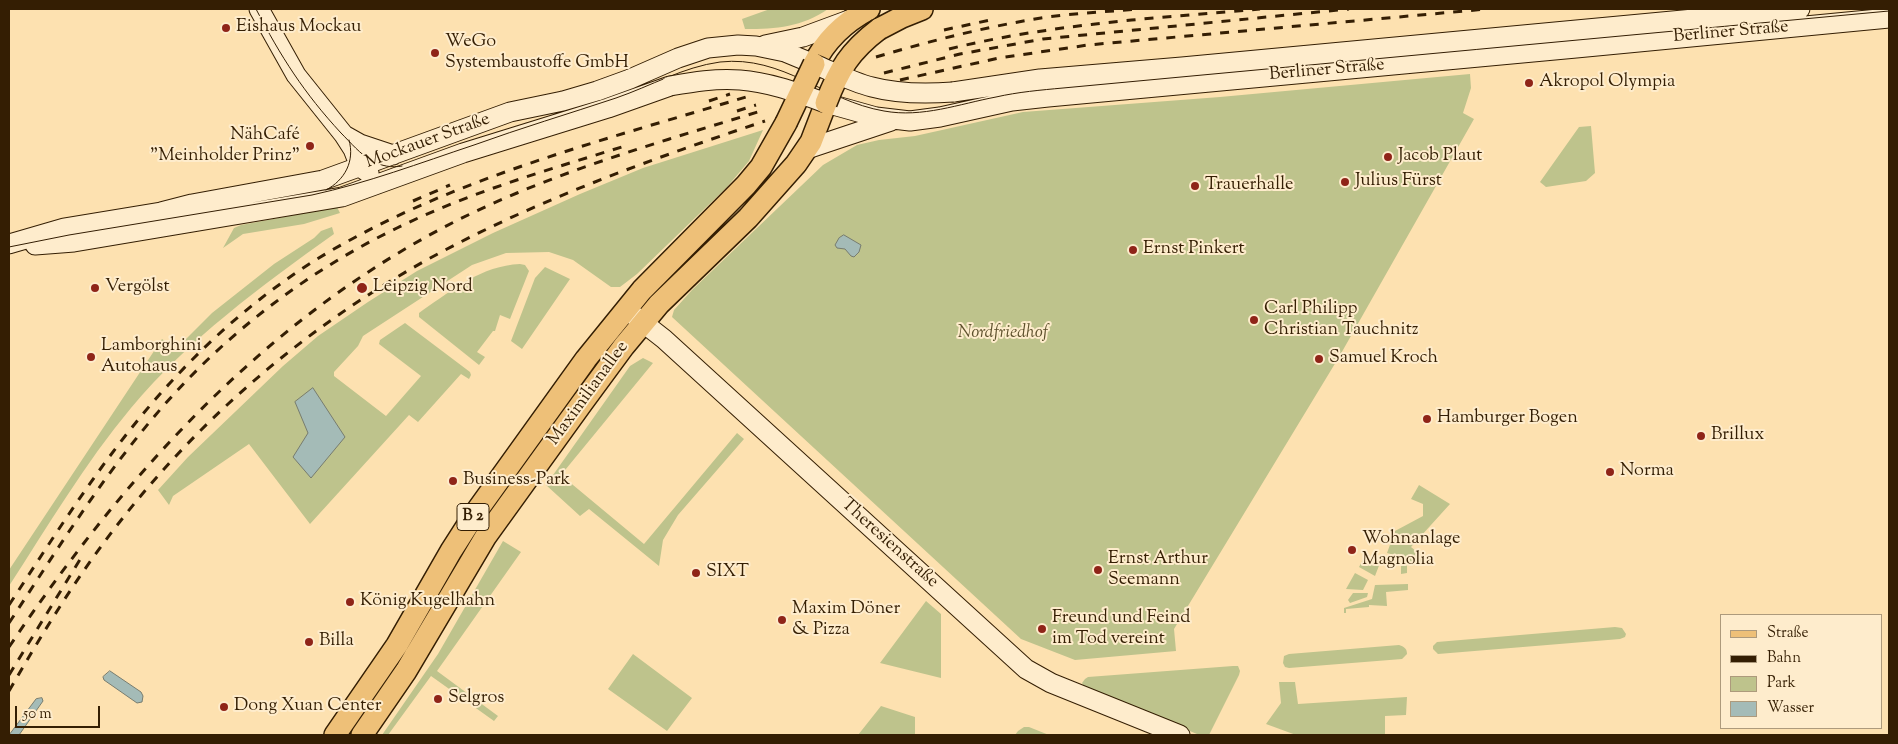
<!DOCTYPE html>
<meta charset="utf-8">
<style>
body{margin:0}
#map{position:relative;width:1898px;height:744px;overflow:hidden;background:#fde1b0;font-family:"Sorts Mill Goudy",serif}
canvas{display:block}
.frame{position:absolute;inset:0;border:10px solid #341e03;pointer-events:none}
.legend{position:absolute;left:1720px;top:614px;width:162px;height:115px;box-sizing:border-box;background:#feeccc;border:1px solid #ad9a7c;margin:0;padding:6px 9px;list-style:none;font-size:15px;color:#341e03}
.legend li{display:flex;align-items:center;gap:10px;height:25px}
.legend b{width:25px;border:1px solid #ad9a7c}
.scale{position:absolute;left:15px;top:706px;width:85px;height:22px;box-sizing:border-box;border:2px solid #341e03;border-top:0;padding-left:6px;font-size:15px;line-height:18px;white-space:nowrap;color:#341e03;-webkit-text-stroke:4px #feeccc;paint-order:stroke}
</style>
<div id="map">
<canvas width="1898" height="744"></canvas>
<div class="frame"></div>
<ul class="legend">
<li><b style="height:6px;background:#eec078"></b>Straße</li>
<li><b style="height:6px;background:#341e03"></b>Bahn</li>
<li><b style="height:14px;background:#bec38c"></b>Park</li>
<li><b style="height:14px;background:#a4bbb7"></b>Wasser</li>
</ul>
<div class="scale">50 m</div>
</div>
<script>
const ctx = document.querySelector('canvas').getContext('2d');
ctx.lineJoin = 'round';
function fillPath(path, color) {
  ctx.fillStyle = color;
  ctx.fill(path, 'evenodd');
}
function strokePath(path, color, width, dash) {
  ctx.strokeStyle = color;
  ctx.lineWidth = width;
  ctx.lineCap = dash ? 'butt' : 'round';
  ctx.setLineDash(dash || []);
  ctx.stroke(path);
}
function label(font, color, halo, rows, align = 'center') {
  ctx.font = font + ' "Sorts Mill Goudy",serif';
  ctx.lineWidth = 4;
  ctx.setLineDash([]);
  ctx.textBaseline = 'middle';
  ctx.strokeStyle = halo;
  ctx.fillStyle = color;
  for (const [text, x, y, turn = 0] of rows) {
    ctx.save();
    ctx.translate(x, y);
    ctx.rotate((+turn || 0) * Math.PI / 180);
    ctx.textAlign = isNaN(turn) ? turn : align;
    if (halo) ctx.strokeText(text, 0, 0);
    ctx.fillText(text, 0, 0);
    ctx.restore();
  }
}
fillPath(new Path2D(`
 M770 9H828C802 27 777 29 745 29L742 19Z
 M1470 74 1471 88 1463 113 1474 119 1339 357 1174 629 1176 651 1075 660 1021 639 672 317 674 310 692 290 823 165 857 145 879 140 915 136 1023 112 1220 97Z
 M1591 126 1595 173 1586 181 1546 187 1540 182 1579 127Z
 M763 130 749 161 727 187 637 274 620 287H611L573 260 549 252 506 253 472 265 363 336 358 346 334 372V376L386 416 421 376 379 344 380 340 405 323 470 372 471 375 469 379 461 374 418 422 409 415 310 524 249 444 173 496 169 505 158 490 188 457 283 366 318 336 368 302 417 271 493 233 580 194 643 168Z
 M337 207 340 213 304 224 243 234 223 248 234 228 241 225Z
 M332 227 334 234C261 286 189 339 131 408 85 463 48 526 9 586V570L162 339 176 349 212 313 274 264 314 238 321 231Z
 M520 264 525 265 529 271 510 319 500 315 495 331H493L477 352 485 357 479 365 419 317V313L423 310C454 289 481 266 520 264Z
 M545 267 570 279 522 349 511 341 535 278Z
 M643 358 653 363 561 475 644 544 737 433 744 439 678 515 663 540 659 566 589 509 580 516 546 485 630 366Z
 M1419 485 1450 504 1411 547 1422 556 1424 564 1407 565V573L1401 574V557L1387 553 1395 531 1423 516V504L1411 499Z
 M503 541 521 552 437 671 498 716 494 721 431 676 388 735H382L438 654Z
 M1365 556 1380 563 1375 576 1359 567Z
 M1355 573 1368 580 1363 590 1346 589Z
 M1408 584V590L1386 592 1387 606 1369 605V607L1346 609V613H1344V608L1372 599 1375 585Z
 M1353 593H1368L1367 597 1350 603 1348 600Z
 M926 601 941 614V678L880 663Z
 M1615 627 1622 628 1626 634 1625 637 1620 639 1438 654 1433 649V646L1437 642Z
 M1399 645C1405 647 1407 649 1407 654L1402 659 1289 668 1285 667 1283 663 1284 656 1289 654Z
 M633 654 692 698 667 731 608 689Z
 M1233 666H1238L1240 671 1239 675 1209 735 1197 734 1085 688 1082 683 1085 679 1088 677Z
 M1279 682H1295L1298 704 1407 697 1406 715 1385 716V735H1296L1266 724 1281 703Z
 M881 706 915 717V735H858Z
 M1024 727H1029L1049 735H1015L1018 731Z`), '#bec38c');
const water = new Path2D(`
 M844 235 861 245 859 252 854 257 851 256 845 249 837 248 835 245 839 238Z
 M313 388 345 437 311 478 293 457 308 433 295 402Z
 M110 671 141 692 143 696 142 702 137 703 104 680 103 677Z
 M42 698 43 701 19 735H9L36 699Z`);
fillPath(water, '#a4bbb7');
strokePath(water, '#777c6f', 1);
const secondary = new Path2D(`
 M259 9 296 75 344 135 353 149 360 167 369 173
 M765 45 803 37 849 20
 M953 92 1040 79 1182 67 1800 9
 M826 103 876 117 910 121 940 117 1012 101 1048 97 1576 48 1889 18
 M344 135 360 144 393 155
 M807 149 891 121
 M9 244 64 228 161 212 192 204 323 180 510 112 563 101 597 91 630 79 678 58 708 48 738 45 756 46 785 52 814 64
 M35 245 74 242 342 197 463 153 608 108 670 86
 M632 314 664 339 1026 669 1051 683 1180 735`);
const primary = new Path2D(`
 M879 29 902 17 922 9
 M814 64C826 39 845 22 869 9
 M335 735 397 645 451 551 476 512 586 359 642 290 746 185 761 167 786 123
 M362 735 406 671 486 536 582 403 624 346 659 304 748 218 796 164 811 142 826 103`);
strokePath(secondary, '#341e03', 21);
strokePath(primary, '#341e03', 24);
strokePath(secondary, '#feeccc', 19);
strokePath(primary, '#eec078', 21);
strokePath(new Path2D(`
 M256 9C281 57 304 93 341 133 351 143 360 154 372 161 382 166 391 168 402 166
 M326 190C345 180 355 161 349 140
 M9 247 69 235 312 195C367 183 420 163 474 145 521 128 568 114 616 98 651 86 683 67 720 62 783 55 825 101 884 111 922 118 959 104 996 97 1018 92 1041 90 1063 88L1889 11`), '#341e03', 1);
strokePath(new Path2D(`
 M944 30 990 20
 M949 49C1051 24 1156 18 1260 9
 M876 57C930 41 985 27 1041 18 1073 13 1105 12 1137 9
 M884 73 960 54 1043 39 1349 9
 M900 80 999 58 1088 45 1487 9
 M709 101 730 94
 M737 111 756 105
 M413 201 450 185
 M9 605C59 529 108 450 170 383 222 326 284 275 352 239 473 173 614 137 746 97
 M9 623C55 553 99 482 153 418 220 338 304 273 397 228 470 192 548 170 625 146
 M9 647C138 455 299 283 517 193 596 160 679 136 761 111
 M9 675 84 553
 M9 691C43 632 79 573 122 519 206 412 314 321 434 256 539 199 652 159 765 121`), '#341e03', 3, [9, 9]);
const secondaryBridge = new Path2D(`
 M814 64C833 72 852 82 872 87 898 94 926 94 953 92
 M670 86C693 82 716 78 740 80 769 82 798 93 826 103`);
const primaryBridge = new Path2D(`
 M826 103C839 69 850 51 879 29
 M786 123 814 64`);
strokePath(secondaryBridge, '#341e03', 21, []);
strokePath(primaryBridge, '#341e03', 24, []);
strokePath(secondaryBridge, '#feeccc', 19);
strokePath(primaryBridge, '#eec078', 21);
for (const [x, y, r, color] of [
 [226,28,5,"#8f2418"],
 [435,53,5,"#8f2418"],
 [1529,83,5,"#8f2418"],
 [310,146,5,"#8f2418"],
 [1388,157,5,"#8f2418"],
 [1345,182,5,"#8f2418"],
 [1195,186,5,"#8f2418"],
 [1133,250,5,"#8f2418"],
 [95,288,5,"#8f2418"],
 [362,288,6,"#8f2418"],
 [1254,320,5,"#8f2418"],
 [91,357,5,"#8f2418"],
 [1319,359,5,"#8f2418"],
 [1427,419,5,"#8f2418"],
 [1701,436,5,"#8f2418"],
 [1610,472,5,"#8f2418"],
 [453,481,5,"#8f2418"],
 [1352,550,5,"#8f2418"],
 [1098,570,5,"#8f2418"],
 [696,573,5,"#8f2418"],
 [350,602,5,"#8f2418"],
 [782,620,5,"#8f2418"],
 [1042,629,5,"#8f2418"],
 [309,642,5,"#8f2418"],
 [438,699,5,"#8f2418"],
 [224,707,5,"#8f2418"]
]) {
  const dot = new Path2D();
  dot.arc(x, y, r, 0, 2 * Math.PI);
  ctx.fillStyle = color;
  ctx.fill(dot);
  strokePath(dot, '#feeccc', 2);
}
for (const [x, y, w] of [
 [473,517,32]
]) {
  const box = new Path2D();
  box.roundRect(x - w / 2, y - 13.5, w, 27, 4);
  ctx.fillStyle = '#feeccc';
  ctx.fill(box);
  strokePath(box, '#341e03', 1);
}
label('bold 16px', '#341e03', null, [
 ["B 2",473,517]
]);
label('18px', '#341e03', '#feeccc', [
 ["Eishaus Mockau",236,28],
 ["WeGo",445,43],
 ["Systembaustoffe GmbH",445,64],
 ["Akropol Olympia",1539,83],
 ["NähCafé",300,136,"right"],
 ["\"Meinholder Prinz\"",300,157,"right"],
 ["Jacob Plaut",1398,157],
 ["Julius Fürst",1355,182],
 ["Trauerhalle",1205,186],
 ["Ernst Pinkert",1143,250],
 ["Vergölst",105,288],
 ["Leipzig Nord",373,288],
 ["Carl Philipp",1264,310],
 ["Christian Tauchnitz",1264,331],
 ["Lamborghini",101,347],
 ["Autohaus",101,368],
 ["Samuel Kroch",1329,359],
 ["Hamburger Bogen",1437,419],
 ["Brillux",1711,436],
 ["Norma",1620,472],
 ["Business-Park",463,481],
 ["Wohnanlage",1362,540],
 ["Magnolia",1362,561],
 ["Ernst Arthur",1108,560],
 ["Seemann",1108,581],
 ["SIXT",706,573],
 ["König Kugelhahn",360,602],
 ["Maxim Döner",792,610],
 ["& Pizza",792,631],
 ["Freund und Feind",1052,619],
 ["im Tod vereint",1052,640],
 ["Billa",319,642],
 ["Selgros",448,699],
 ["Dong Xuan Center",234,707]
], 'left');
label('18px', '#341e03', '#feeccc', [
 ["Berliner Straße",1731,33,-5],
 ["Berliner Straße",1327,71,-5],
 ["Mockauer Straße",428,142,-20],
 ["Maximilianallee",589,394,-54],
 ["Theresienstraße",889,544,42]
]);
label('italic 18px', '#5d502c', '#feeccc', [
 ["Nordfriedhof",1003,334]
]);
</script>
